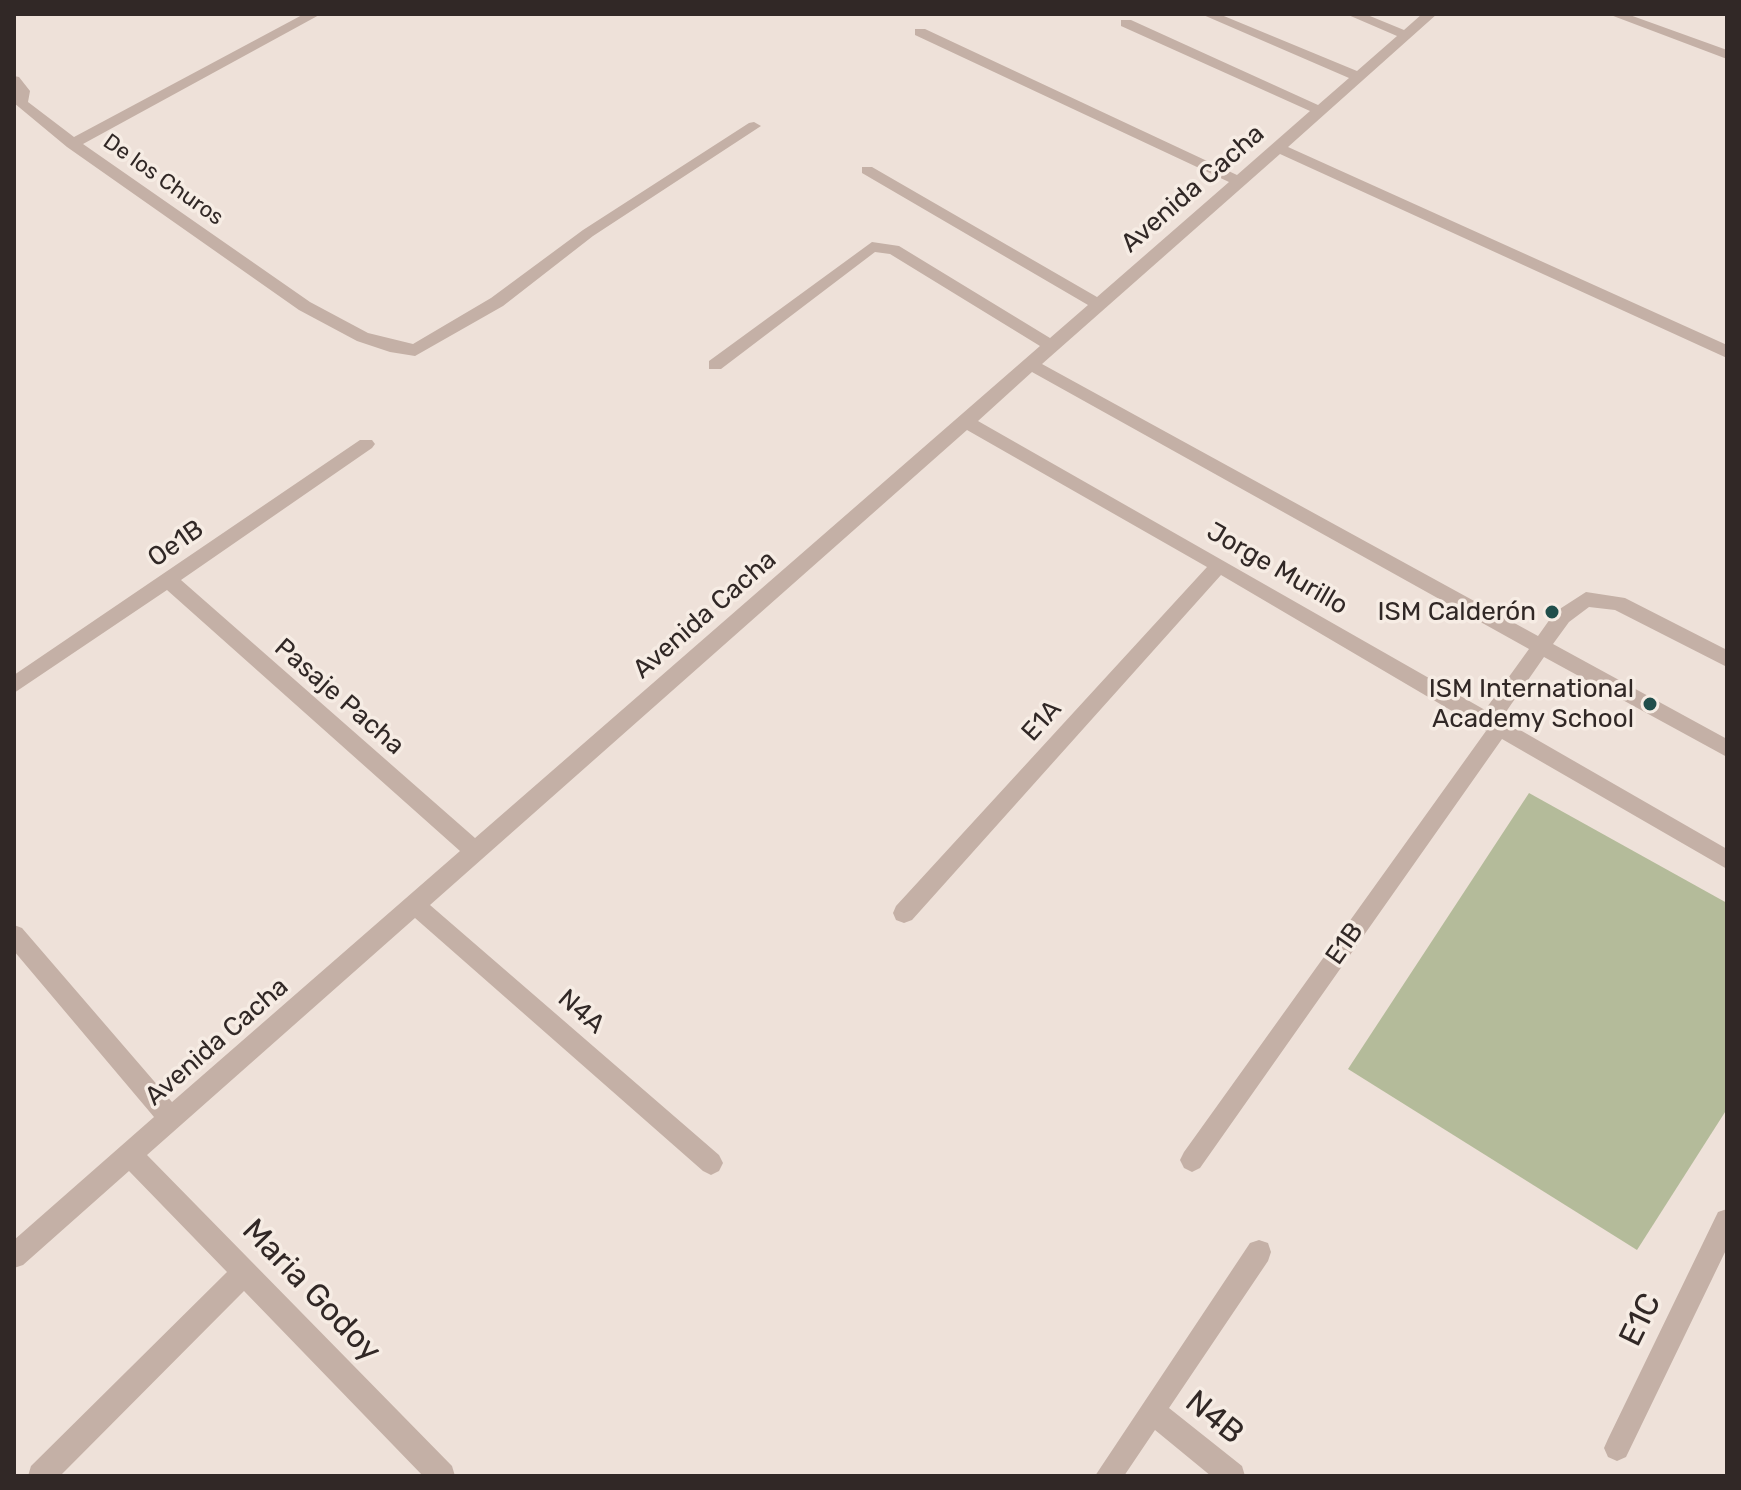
<!DOCTYPE html>
<meta charset="utf-8">
<style>
body{margin:0}
#map{position:relative;width:1741px;height:1490px;overflow:hidden;background:#eee1d9;font-family:Rubik,sans-serif}
canvas{display:block}
.frame{position:absolute;inset:0;border:16px solid #312826;pointer-events:none}
</style>
<div id="map">
<canvas width="1741" height="1490"></canvas>
<div class="frame"></div>
</div>
<script>
const ctx = document.querySelector('canvas').getContext('2d');
ctx.lineJoin = 'round';
function fillPath(path, color) {
  ctx.fillStyle = color;
  ctx.fill(path, 'evenodd');
}
function strokePath(path, color, width, dash) {
  ctx.strokeStyle = color;
  ctx.lineWidth = width;
  ctx.lineCap = dash ? 'butt' : 'round';
  ctx.setLineDash(dash || []);
  ctx.stroke(path);
}
function label(font, color, halo, rows, align = 'center') {
  ctx.font = font + ' Rubik,sans-serif';
  ctx.lineWidth = 7;
  ctx.setLineDash([]);
  ctx.textBaseline = 'middle';
  ctx.strokeStyle = halo;
  ctx.fillStyle = color;
  for (const [text, x, y, turn = 0] of rows) {
    ctx.save();
    ctx.translate(x, y);
    ctx.rotate((+turn || 0) * Math.PI / 180);
    ctx.textAlign = isNaN(turn) ? turn : align;
    if (halo) ctx.strokeText(text, 0, 0);
    ctx.fillText(text, 0, 0);
    ctx.restore();
  }
}
fillPath(new Path2D(`
 M1529 793 1727 903V1109L1637 1250 1348 1069Z`), '#b4bb9a');
fillPath(new Path2D(`
 M304 14H321L83 144 310 302 368 333 413 344 491 298 583 230 749 123 754 122 761 126 593 236 503 306 415 356 390 352 357 341 299 310 67 147 14 103V76L19 77 30 91 28 102 74 137Z
 M1201 14H1219L1357 71 1397 36 1346 14H1365L1404 30 1422 14H1437L1288 147 1727 345V358L1280 154 1042 364 1538 636 1555 612 1586 592 1625 598 1727 650V667L1615 610 1589 607 1569 622 1553 644 1727 739V757L1544 657 1501 719 1727 849V869L1502 739 1200 1168 1192 1172 1184 1168 1180 1160 1184 1152 1486 731 1221 575 912 920 904 923 896 920 893 913 896 906 1207 567 967 430 430 905 719 1155 723 1163 719 1171 711 1175 703 1171 415 918 147 1155 452 1466 455 1476H423L244 1291 60 1476H28L31 1466 227 1272 129 1171 23 1265 14 1268V1240L154 1117 14 951V925L22 928 172 1102 460 851 167 590 14 693V675L360 440H372L375 444 372 448 181 580 475 838 1040 346 890 254 875 252 721 369H709V361L872 242 899 246 1050 338 1088 305 862 173V167H872L1097 297 1229 182 915 35V29H925L1237 175 1310 111 1121 26V20H1131L1318 105 1349 78ZM1032 372 1529 649 1485 710 978 421Z
 M1608 14H1627L1727 50V59Z
 M1727 1209V1248L1626 1457 1617 1461 1608 1457 1604 1448 1608 1439 1718 1212Z
 M1259 1240 1268 1243 1271 1252 1268 1261 1169 1408 1242 1466 1245 1476H1211L1155 1430 1124 1476H1095L1250 1243Z`), '#c4b0a6');
for (const [x, y, r, color] of [
 [1552,612,8,"#204e4b"],
 [1650,704,8,"#204e4b"]
]) {
  const dot = new Path2D();
  dot.arc(x, y, r, 0, 2 * Math.PI);
  ctx.fillStyle = color;
  ctx.fill(dot);
  strokePath(dot, '#f6ece4', 3);
}
label('22px', '#312826', '#f6ece4', [
 ["De los Churos",163,180,35]
]);
label('26px', '#312826', '#f6ece4', [
 ["Avenida Cacha",1193,189,-41],
 ["Oe1B",176,544,-35],
 ["Jorge Murillo",1277,569,30],
 ["Avenida Cacha",705,615,-41],
 ["Pasaje Pacha",339,697,41],
 ["E1A",1042,721,-48],
 ["E1B",1345,944,-55],
 ["N4A",581,1012,41],
 ["Avenida Cacha",217,1042,-41]
]);
label('26px', '#312826', '#f6ece4', [
 ["ISM Calderón",1536,612],
 ["ISM International",1634,689],
 ["Academy School",1634,719]
], 'right');
label('32px', '#312826', '#f6ece4', [
 ["Maria Godoy",311,1291,46],
 ["E1C",1641,1320,-64],
 ["N4B",1214,1418,39]
]);
</script>
